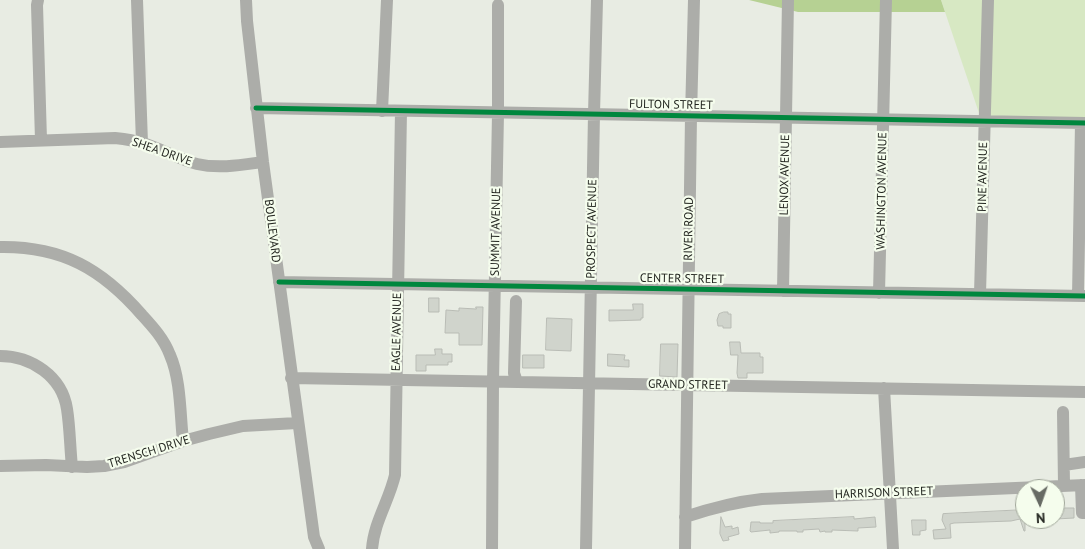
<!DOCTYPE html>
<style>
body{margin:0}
#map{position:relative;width:1085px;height:549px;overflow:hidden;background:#e8ece3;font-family:"PT Sans",sans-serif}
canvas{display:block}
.north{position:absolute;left:1015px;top:479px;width:50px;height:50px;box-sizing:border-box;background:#f5fded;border:1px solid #a1a79b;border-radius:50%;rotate:177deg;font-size:14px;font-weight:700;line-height:20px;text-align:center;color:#22251f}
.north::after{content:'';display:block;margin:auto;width:18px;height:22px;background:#676b64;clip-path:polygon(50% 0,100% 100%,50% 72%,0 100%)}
</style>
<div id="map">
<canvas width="1085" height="549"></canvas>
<div class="north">N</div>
</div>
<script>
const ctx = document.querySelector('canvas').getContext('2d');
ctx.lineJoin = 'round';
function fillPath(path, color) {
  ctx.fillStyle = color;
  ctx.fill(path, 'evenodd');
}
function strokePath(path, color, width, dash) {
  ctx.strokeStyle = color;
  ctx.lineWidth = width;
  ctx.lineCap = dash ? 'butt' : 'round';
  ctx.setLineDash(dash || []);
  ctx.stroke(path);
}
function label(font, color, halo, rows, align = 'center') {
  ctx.font = font + ' "PT Sans",sans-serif';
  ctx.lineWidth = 4.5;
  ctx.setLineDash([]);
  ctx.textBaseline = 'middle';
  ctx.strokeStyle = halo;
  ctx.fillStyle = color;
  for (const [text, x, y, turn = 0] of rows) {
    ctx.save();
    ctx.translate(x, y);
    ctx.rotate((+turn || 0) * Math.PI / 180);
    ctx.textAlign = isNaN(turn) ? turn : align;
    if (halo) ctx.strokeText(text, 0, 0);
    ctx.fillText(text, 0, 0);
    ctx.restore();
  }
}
fillPath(new Path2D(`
 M941 0H1085V126L983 125Z`), '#d7e8c3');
fillPath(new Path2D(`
 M749 0H941L945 12H798Z`), '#b6d193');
const building = new Path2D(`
 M429 298H439V312H429Z
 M633 304H643V318H641V320L609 321V310H633Z
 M476 307H483L482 345H459V333H445L446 310 459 311V308L476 309Z
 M724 312H728V314H731V328H723V326H718L717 320 719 314Z
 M547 318 572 319 571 351 546 350Z
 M730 342H740L741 353H760V357H763V373H747V378H738L737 373 738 355H731Z
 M661 344H678L677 377 660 376Z
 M435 349H442V354H452V362H448V365H426V371H416V355H435Z
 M608 354 625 355 624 360H629V367L608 366Z
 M523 355H544V368H523Z
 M1059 508H1074V518L1056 519Z
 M1025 510V531H1024L1020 519 1011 521 954 523 950 524 951 538 934 539 933 530 946 529 942 520 943 514Z
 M721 517 725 527 732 526V529L738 527 739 534 728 537 729 540 723 541 720 534Z
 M854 517V519L875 517 876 527 858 528V531L832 530V532H825V531L820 532 819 529 803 530V532H797V531H779V532L770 533V530L751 532 750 531 751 522H760V523H773V521Z
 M912 520H926V530L920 531V535H913Z`);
fillPath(building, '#d0d4cc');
strokePath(building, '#b9bcb5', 1);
strokePath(new Path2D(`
 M38 0 37 5 41 140
 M137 0 142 143
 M246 0 247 21 263 162 314 537 319 549
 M256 108 1085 123
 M382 111 387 0
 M0 142 115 138C124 139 133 140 142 143 161 148 177 159 197 164 219 169 241 165 263 162
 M0 247C62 246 102 269 142 315 153 327 164 339 170 355 181 380 180 414 183 441
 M279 282 1085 296
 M783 291 788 0
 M879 293 886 0
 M980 294 988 0
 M1078 296 1081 123
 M516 301 514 373 517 382
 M0 356C31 356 62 376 67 409 70 428 70 448 72 467
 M291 378 1085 392
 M884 388 893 549
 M1063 412 1064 485
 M1064 465 1085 462
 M0 466 46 465 87 467 104 466 124 462 183 441 209 434 243 426 297 423
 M1081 485 1082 513H1085
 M685 517C712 508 734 502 762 499L1085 485
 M372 549C374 522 389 501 395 475L401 111
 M492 549 493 382 498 113V5
 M586 549 594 114 597 0
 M685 549 691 116 694 0`), '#acada9', 12);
strokePath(new Path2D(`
 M256 108 1085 123
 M279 282 1085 296`), '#00873e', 5);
label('12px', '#22251f', '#f5fded', [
 ["FULTON STREET",671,105,1],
 ["SHEA DRIVE",162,152,19],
 ["LENOX AVENUE",785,175,-89],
 ["PINE AVENUE",983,177,-89],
 ["WASHINGTON AVENUE",882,191,-89],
 ["PROSPECT AVENUE",592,229,-89],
 ["RIVER ROAD",689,229,-89],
 ["BOULEVARD",272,231,83],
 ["SUMMIT AVENUE",496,232,-89],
 ["CENTER STREET",682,279,1],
 ["EAGLE AVENUE",397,332,-89],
 ["GRAND STREET",688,385,1],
 ["TRENSCH DRIVE",149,452,-17],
 ["HARRISON STREET",884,493,-2]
]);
</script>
